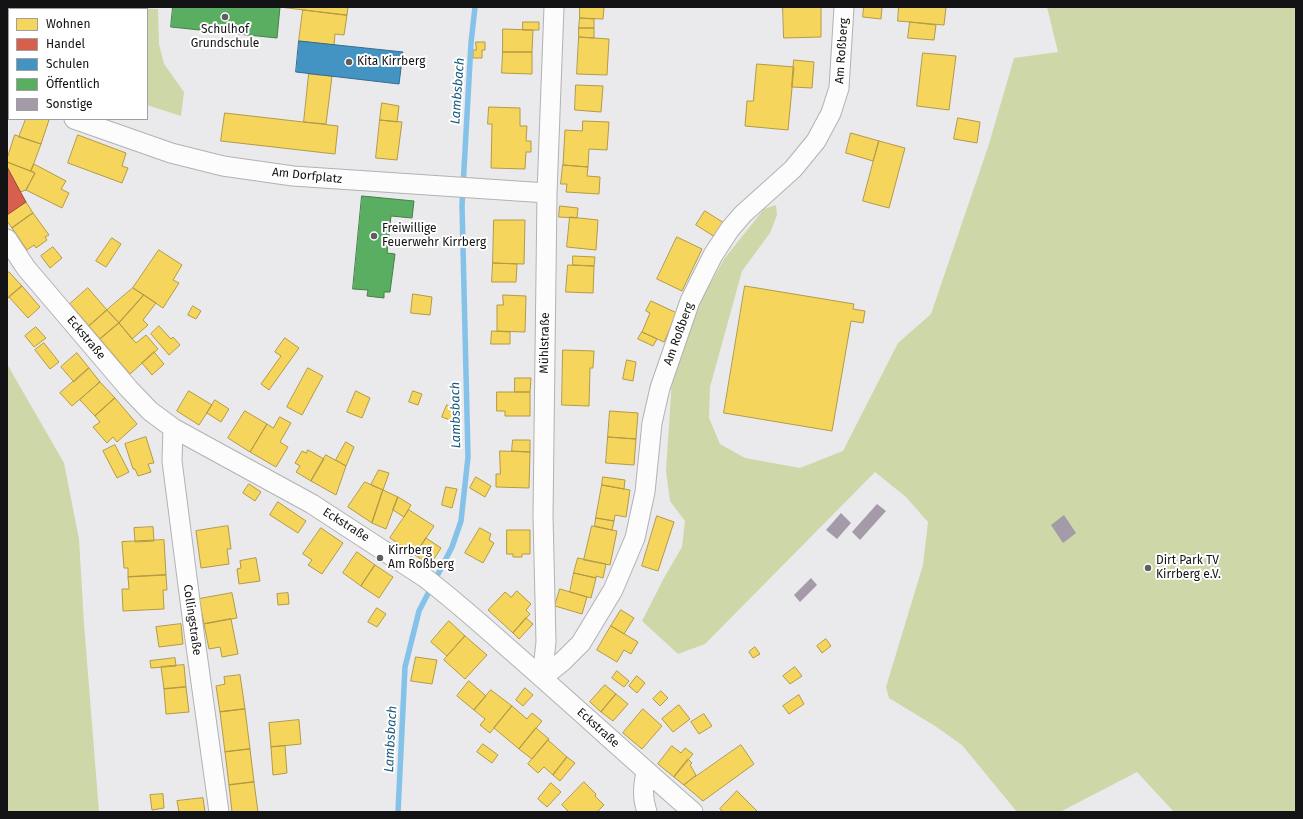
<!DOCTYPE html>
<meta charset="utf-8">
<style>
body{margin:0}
#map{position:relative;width:1303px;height:819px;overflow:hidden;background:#eae9eb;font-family:"Fira Sans",sans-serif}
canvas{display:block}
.frame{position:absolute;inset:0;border:8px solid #131214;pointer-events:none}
.legend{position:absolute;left:8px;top:8px;width:140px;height:112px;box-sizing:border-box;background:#fff;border:1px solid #a1a0a1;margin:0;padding:5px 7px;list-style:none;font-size:12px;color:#131214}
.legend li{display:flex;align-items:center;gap:8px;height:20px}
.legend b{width:20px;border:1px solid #a1a0a1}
</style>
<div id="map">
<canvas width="1303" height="819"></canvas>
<div class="frame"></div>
<ul class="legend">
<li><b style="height:11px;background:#f6d55c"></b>Wohnen</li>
<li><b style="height:11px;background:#d6604d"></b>Handel</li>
<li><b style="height:11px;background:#4393c3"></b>Schulen</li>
<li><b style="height:11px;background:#5aae61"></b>Öffentlich</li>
<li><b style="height:11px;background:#a49aa8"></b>Sonstige</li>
</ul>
</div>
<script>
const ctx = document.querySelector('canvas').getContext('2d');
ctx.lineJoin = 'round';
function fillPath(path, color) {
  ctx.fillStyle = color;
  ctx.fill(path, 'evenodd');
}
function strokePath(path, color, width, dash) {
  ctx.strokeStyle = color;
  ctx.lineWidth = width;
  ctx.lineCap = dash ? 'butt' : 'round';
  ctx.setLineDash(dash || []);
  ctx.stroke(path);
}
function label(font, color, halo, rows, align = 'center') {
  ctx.font = font + ' "Fira Sans",sans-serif';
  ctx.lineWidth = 4;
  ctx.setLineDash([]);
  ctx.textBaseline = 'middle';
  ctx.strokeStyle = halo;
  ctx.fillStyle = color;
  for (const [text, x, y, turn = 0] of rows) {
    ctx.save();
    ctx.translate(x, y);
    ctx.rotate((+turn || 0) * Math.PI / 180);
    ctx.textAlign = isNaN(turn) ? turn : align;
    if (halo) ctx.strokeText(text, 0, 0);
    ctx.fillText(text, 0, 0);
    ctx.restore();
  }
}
fillPath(new Path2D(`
 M124 7 158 9 159 44 164 64 184 92 181 116 147 105V9H123Z
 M1047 7H1296V812H1174L1137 772 1060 812H1017L962 745 935 726 889 698 886 687 923 565 928 522 906 497 875 472 705 644 678 654 642 621 664 578 682 547 685 521 670 501 666 471 672 379 702 299 724 259 764 209 776 205 777 215 770 233 742 271 710 387 709 418 720 444 745 458 800 468 843 451 898 343 931 314 989 144 1014 58 1058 52Z
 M7 364 64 463 79 539 84 624 99 812H7Z`), '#ced7a8');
const homes = new Path2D(`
 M280 7H348L347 15Z
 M580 7H604L603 19 580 18Z
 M783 7H821V37L784 38Z
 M864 7H882L881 19 863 17Z
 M899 7H946L944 25 898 21Z
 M303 10 347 15 344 35 335 34 334 45 299 41Z
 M580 18 594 19V28H579Z
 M523 22H539V30H523Z
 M910 22 936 25 934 40 908 38Z
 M579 28H594V38L579 37Z
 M503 29 533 30 532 52H503Z
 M579 37 609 39 607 75 577 74Z
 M476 42H485V50H482V58H473V50H476Z
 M503 52H532V74L502 73Z
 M923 53 956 56 949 110 917 106Z
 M794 60 814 62 812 88 792 87Z
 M757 64 794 67 788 130 745 126 747 101H753Z
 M309 74 332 76 326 124 304 122Z
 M576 85 603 86 601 112 575 110Z
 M382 103 399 106 397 122 380 120Z
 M489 107 520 108V126H527L526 141H531V152H526L525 169 491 168 492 124H488Z
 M225 113 338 126 335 154 221 141Z
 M958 118 980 122 977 143 954 139Z
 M26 119H46L49 120 41 144 19 137Z
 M380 120 402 122 397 160 376 158Z
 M583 121 609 122 607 150 589 149 588 167 563 165 565 130 582 131Z
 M851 133 879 141 873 161 846 153Z
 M15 135 41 144 31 171 7 162V159Z
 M78 135 126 153 122 166 128 168 122 183 68 163Z
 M879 141 905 148 889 208 863 201Z
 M7 162 35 173 26 190 20 192 7 167Z
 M34 164 66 181 61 189 69 193 62 208 26 190 35 173 31 171Z
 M563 165 588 167 587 176 600 177 599 194 566 192 567 184H561Z
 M26 202 33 213 12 228 7 221V215Z
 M560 206 578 208 577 218 559 217Z
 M705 211 724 223 715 237 696 225Z
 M33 213 49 235 45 237 47 240 36 248 34 245 27 250 12 228Z
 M570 217 598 220 596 250 567 247Z
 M494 220H525L524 264 493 263Z
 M677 237 702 249 682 291 657 279Z
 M112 238 121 244 106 267 96 261Z
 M53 247 62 258 50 268 41 256Z
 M159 250 182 265 173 280 179 283 163 308 133 288Z
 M573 256 595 257 594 266 573 265Z
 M493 263 517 264 516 282H492Z
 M568 265 594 266 593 293 566 292Z
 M9 272 22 286 7 299V274Z
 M22 286 40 307 28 318 9 297Z
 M745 286 854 304 853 309 865 311 863 323 851 321 832 431 724 413Z
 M88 288 107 310 89 326 70 304Z
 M133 288 144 295 119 323 107 310Z
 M413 294 432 297 430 315 411 313Z
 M144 295 156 303 143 320 148 325 132 339 119 323Z
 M503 295 526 296 525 332 497 331V305H503Z
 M651 301 677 313 664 342 642 332 650 313 646 311Z
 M193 306 201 311 196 319 188 315Z
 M107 310 119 323 100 339 89 326Z
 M119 323 136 343 146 335 158 349 130 374 100 339Z
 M159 326 171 339 173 337 180 345 169 355 151 334Z
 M36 327 46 338 34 347 25 336Z
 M492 331 510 332V344H491Z
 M642 332 657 339 653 346 638 339Z
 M285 338 299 348 269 390 261 384 281 356 275 352Z
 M44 343 59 362 50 369 35 350Z
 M563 350 594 351 593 368H590L589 406 562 405Z
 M154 352 164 364 152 375 142 363Z
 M77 353 89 368 74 382 61 367Z
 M627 360 636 362 633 381 623 379Z
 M89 368 100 382 72 406 60 393Z
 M308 368 323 376 302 415 287 407Z
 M515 378H531L530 392H515Z
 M100 382 115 398 95 416 80 400Z
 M189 391 212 405 199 425 177 411Z
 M356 391 370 398 362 418 347 412Z
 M413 391 422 394 418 405 409 402Z
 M497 392H530V416H505V411H497Z
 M115 398 137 424 117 442 113 437 107 443 93 427 100 422 95 416Z
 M215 400 229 409 221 422 207 413Z
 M447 405 460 410 455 422 442 417Z
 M245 411 267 424 250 452 228 438Z
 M610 411 638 413 636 439 608 437Z
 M280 417 291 423 280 442 288 447 276 467 250 452 267 424 273 428Z
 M146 437 154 463 148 464 151 472 138 476 135 469H133L125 444Z
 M608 437 636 439 634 465 606 463Z
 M513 440H530V452L512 451Z
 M346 442 354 447 346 466 336 460Z
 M115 445 129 472 117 478 103 451Z
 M308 450 324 459 311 481 296 472 300 466 295 463 302 451 306 453Z
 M500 451 530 452 529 488 496 487V474H500Z
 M326 455 346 466 336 495 311 481Z
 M379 470 389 473 383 490 371 485Z
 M476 477 491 486 485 497 470 488Z
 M603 477 625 480 624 489 602 485Z
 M365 482 383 490 372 523 348 507Z
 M249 484 261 492 255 501 243 493Z
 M602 485 630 490 626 517 615 515 614 521 596 518Z
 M446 487 457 489 452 508 442 505Z
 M383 490 398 497 386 529 372 523Z
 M398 497 411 505 404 517 393 510Z
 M278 502 306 521 298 533 270 515Z
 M409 510 434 526 415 555 390 538Z
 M657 516 674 522 658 571 642 566Z
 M596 518 614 521 612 530 595 526Z
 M228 526 231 549H227L229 564 201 568 196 531Z
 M592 526 617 531 610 565 584 560Z
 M153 527 154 541 135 542 134 528Z
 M321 528 343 543 322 574 308 565 312 560 303 554Z
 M480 528 491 534 489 540 494 543 483 563 465 553Z
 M507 530H530V554H522V557H513V554H507Z
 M426 538 441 548 430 565 415 555Z
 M164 540 166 575 128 577V568H124L122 542Z
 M357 552 375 565 361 586 343 573Z
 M256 558 260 581 239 584 237 569 241 568 240 561Z
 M578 558 606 564 603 578 596 576V578L574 573Z
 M375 565 393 577 379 598 361 586Z
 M574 573 596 578 591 598 570 592Z
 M166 575 167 590H163L164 609 123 611 122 589H129L128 577Z
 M560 589 587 597 582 614 555 606Z
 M517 591 531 604 526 610 530 614 513 633 488 610 505 592 511 597Z
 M232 593 237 618 204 624 199 599Z
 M288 593 289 604 278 605 277 594Z
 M377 608 386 614 377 627 368 622Z
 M621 610 634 618 624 634 611 626Z
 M526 618 533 624 519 639 513 633Z
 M231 619 238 654 222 657 220 647 209 649 204 624Z
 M449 621 465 636 447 656 431 642Z
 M181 624 183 644 159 647 156 627Z
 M611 626 638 642 631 654 624 650 617 662 597 650Z
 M465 636 487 655 465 679 444 660Z
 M826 639 831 646 822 653 817 646Z
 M755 647 760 654 753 658 749 652Z
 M416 657 437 660 432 684 411 681Z
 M175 658 176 666 151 668 150 661Z
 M184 665 186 687 164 689 161 667Z
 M795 667 802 676 790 684 783 676Z
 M617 671 629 681 624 687 612 678Z
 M240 675 245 709 220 712 216 686 225 684 224 677Z
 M637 676 645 683 637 693 629 686Z
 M469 681 486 696 474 710 457 696Z
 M605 685 616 694 601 712 590 702Z
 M186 687 189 712 166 714 164 689Z
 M525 688 533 695 523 706 516 700Z
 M491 690 512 706 490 733 480 725 485 719 474 710Z
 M661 691 668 698 660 706 653 699Z
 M616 694 628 704 613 721 601 712Z
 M799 695 804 704 789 714 783 706Z
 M679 705 690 719 673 732 662 719Z
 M512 706 527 719 532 713 542 721 519 749 494 728Z
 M245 709 250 749 225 752 220 712Z
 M643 709 662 726 642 749 623 733Z
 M704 714 712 726 699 734 691 722Z
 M299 720 301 744 271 747 269 723Z
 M536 728 549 739 532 759 519 749Z
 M548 740 567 757 553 775 544 767 538 773 528 764Z
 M483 744 498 755 492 763 477 752Z
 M741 745 754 764 703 801 684 785Z
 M285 746 287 773 273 775 271 747Z
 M672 746 681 753 685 748 693 754 674 777 658 764Z
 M250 749 254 782 229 785 225 752Z
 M567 757 575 763 560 781 553 775Z
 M688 759 692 763 690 765 696 775 684 785 674 777Z
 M254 782 258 812H232L229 785Z
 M584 782 596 794 595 796 604 805 597 812H569L562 805Z
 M551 783 561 792 547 807 538 799Z
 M737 791 758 812H723L720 809Z
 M163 794 164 808 152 810 150 795Z
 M203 798 205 812H179L177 801Z`);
fillPath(homes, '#f6d55c');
strokePath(homes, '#b29a46', 1);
const shops = new Path2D(`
 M7 167 26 202 7 215Z`);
fillPath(shops, '#d6604d');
strokePath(shops, '#9c493c', 1);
const schools = new Path2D(`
 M299 41 403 52 399 84 296 72Z`);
fillPath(schools, '#4393c3');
strokePath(schools, '#356c8e', 1);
const public = new Path2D(`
 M173 7H280L277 38 171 27Z
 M362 196 414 201 412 218 391 216 387 253 395 254 390 292H384V298L367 296 368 290 353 289Z`);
fillPath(public, '#5aae61');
strokePath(public, '#457f4a', 1);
strokePath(new Path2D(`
 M398 812 405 667 419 611 452 547 461 521 468 457 462 205 471 43 475 7`), '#85c2ea', 5.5);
fillPath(new Path2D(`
 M877 504 886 511 860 540 852 532Z
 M841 513 851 523 837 539 826 530Z
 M1064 515 1076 533 1063 543 1051 525Z
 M811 578 817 585 800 602 794 595Z`), '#a49aa8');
const minor = new Path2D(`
 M7 89 9 91
 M74 119 171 153 223 166 293 176 547 193
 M7 239 26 268 129 389 150 411 173 428 312 504 424 577C453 599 480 623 507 647 570 702 631 758 693 812
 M173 428 172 461 194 632 219 812
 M542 678 563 661 581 643 613 590 635 538 645 492 652 423 660 388 690 301 713 255 730 229 743 214 793 169 816 141 831 113 839 88 844 7
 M542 678 546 642 543 516 547 193 554 7
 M646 772C643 787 642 797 647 812`);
strokePath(minor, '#b2b1b3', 21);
strokePath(minor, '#fcfcfc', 19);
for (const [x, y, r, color] of [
 [225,17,4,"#5e5d5f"],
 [349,62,4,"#5e5d5f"],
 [374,236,4,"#5e5d5f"],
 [380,558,4,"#5e5d5f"],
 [1148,568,4,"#5e5d5f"]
]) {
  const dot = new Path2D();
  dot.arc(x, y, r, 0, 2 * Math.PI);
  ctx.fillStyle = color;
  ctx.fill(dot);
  strokePath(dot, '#fff', 1.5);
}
label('12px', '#131214', '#fff', [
 ["Schulhof",225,30,"center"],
 ["Grundschule",225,44,"center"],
 ["Kita Kirrberg",357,62],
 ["Freiwillige",382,229],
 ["Feuerwehr Kirrberg",382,243],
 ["Kirrberg",388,551],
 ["Am Roßberg",388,565],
 ["Dirt Park TV",1156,561],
 ["Kirrberg e.V.",1156,575]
], 'left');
label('12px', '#131214', '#fff', [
 ["Am Roßberg",842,51,-86],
 ["Am Dorfplatz",307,176,6],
 ["Am Roßberg",679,334,-70],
 ["Eckstraße",86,338,50],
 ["Mühlstraße",545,343,-89],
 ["Eckstraße",346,525,32],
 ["Collingstraße",192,620,82],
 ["Eckstraße",598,728,42]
]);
label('italic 13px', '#18597f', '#fff', [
 ["Lambsbach",458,91,-86],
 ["Lambsbach",456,415,-91],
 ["Lambsbach",391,739,-87]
]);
</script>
